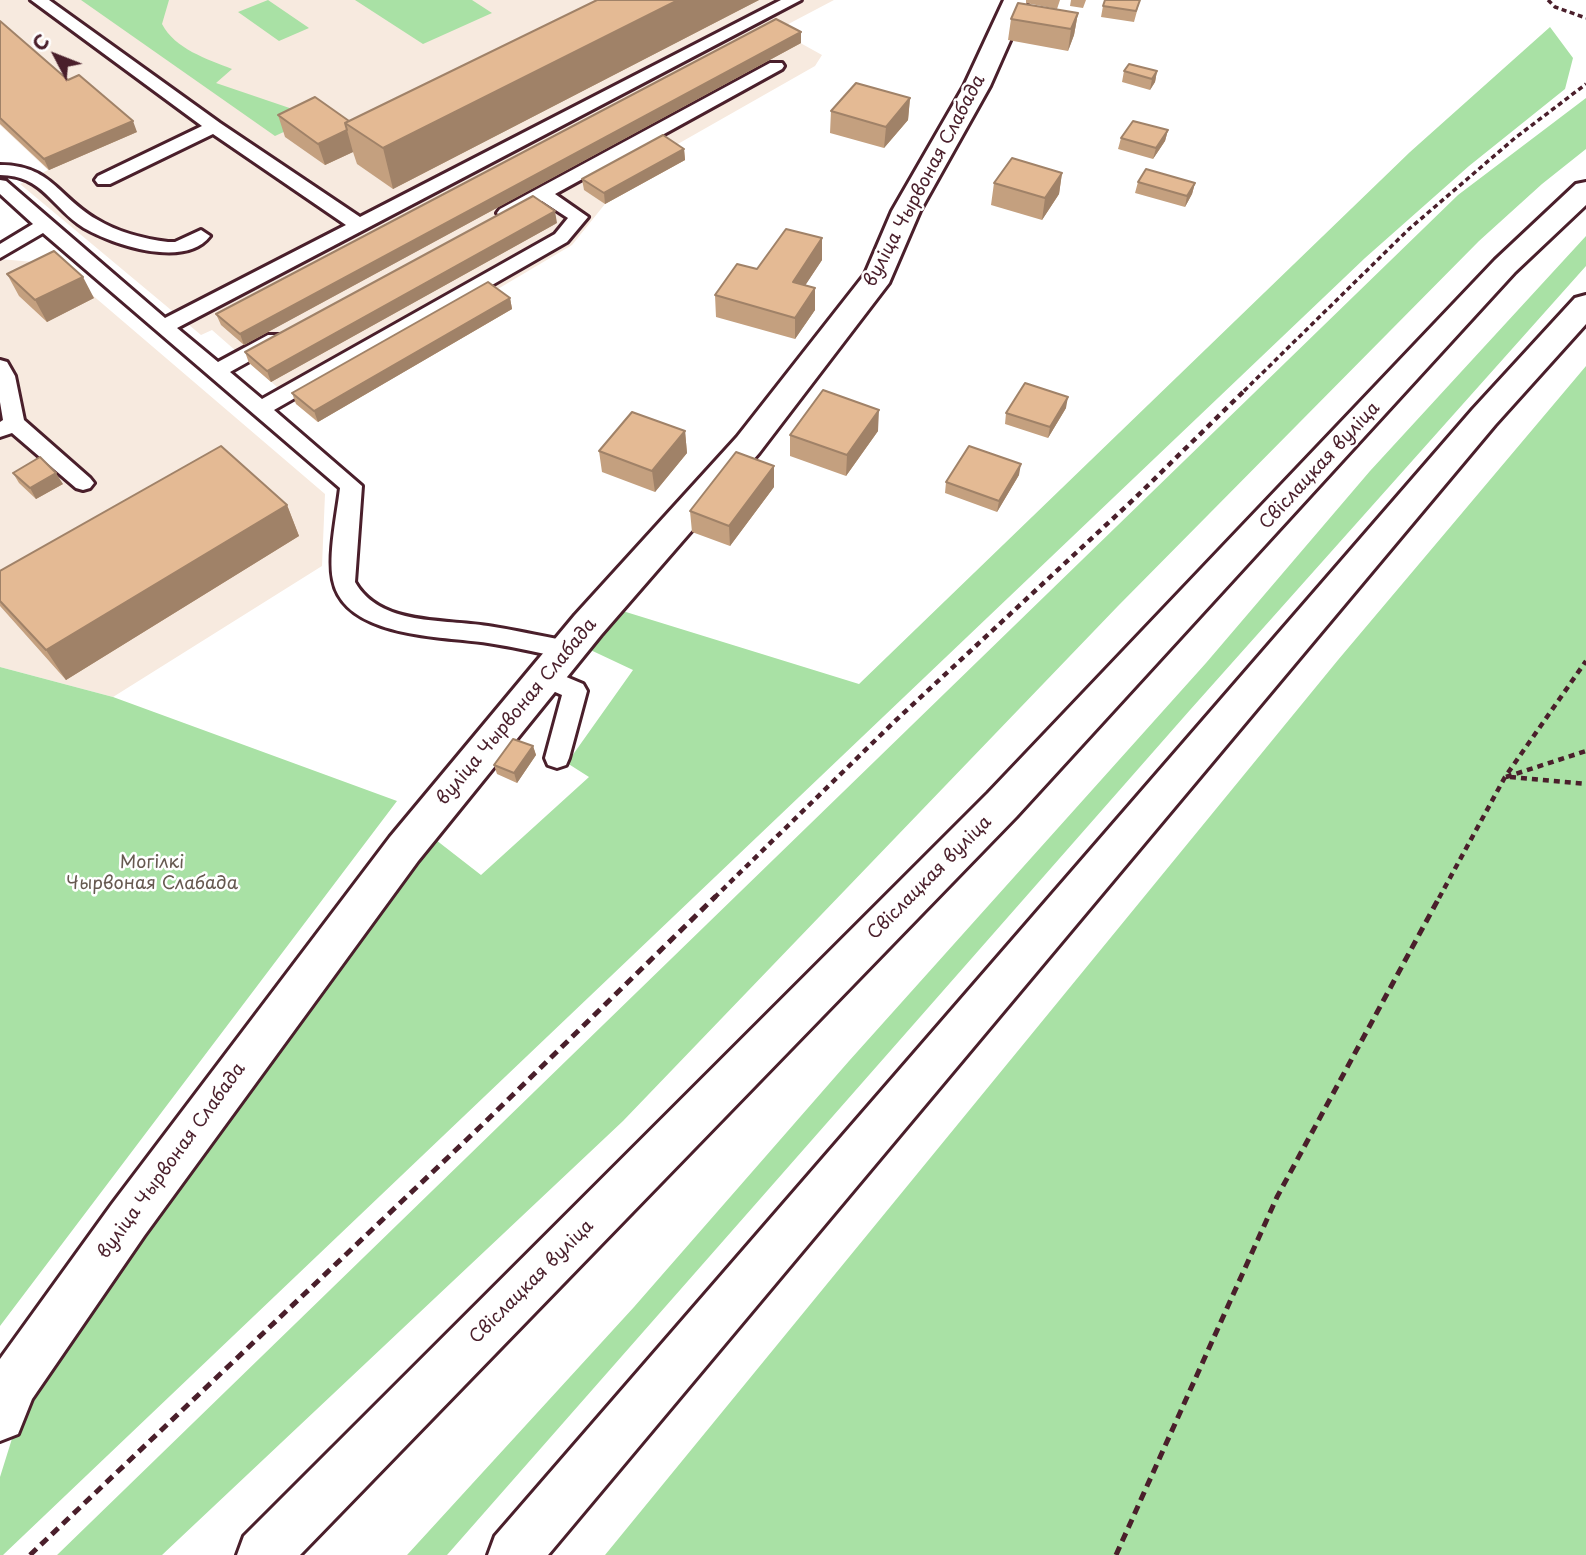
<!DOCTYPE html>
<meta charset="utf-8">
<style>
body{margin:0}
#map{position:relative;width:1586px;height:1555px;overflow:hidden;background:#fff;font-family:"Playpen Sans",sans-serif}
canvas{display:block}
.north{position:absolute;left:21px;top:21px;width:70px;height:70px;-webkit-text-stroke:5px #fff;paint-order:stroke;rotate:312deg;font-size:19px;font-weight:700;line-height:28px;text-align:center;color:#4a1f2b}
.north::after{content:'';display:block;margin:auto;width:24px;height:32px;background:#4a1f2b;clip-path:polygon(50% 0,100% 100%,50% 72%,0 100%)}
</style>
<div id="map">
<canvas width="1586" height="1555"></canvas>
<div class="north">С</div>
</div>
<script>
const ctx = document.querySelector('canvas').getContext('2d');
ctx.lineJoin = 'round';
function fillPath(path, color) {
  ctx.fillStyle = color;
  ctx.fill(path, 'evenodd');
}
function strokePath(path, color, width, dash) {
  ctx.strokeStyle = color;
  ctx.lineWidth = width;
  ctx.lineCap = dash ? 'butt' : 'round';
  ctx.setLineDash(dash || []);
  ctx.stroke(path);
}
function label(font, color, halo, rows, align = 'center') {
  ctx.font = font + ' "Playpen Sans",sans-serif';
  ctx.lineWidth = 5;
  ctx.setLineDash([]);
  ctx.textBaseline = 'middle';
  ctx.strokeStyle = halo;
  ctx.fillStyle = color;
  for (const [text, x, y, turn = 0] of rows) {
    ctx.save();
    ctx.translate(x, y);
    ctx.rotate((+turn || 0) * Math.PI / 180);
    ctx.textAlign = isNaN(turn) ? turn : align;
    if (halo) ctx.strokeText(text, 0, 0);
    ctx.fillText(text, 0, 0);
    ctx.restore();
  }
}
fillPath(new Path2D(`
 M0 0H834L777 30 822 55 815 66 669 149 685 160 605 204 572 245 491 293 512 309 317 422 212 330 201 335 20 184 48 170 0 125Z
 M0 259 56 264 325 494 322 566 113 697 0 667Z`), '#f7eadf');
fillPath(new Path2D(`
 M81 0H169L162 24C175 49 207 59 232 69L216 83 316 117 275 136Z
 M268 0 309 28 279 41 238 12Z
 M355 0H472L492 13 423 44Z
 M1550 27 1573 58 1565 89 1469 166 1365 258 3 1555H0V1477L15 1429 48 1368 436 840 481 875 589 777 567 763 633 670 582 646 613 608 859 684 1410 152Z
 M1586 98V149L1542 184 1479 241 1118 606 623 1121 162 1555H57L1458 195Z
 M1586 236V266L1190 710 447 1555H407L634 1307 849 1061 1206 663 1370 471Z
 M1586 366V1555H605L1338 660Z
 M0 667 113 697 397 801 0 1326Z`), '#a9e1a5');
const lane = new Path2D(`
 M31 0H49L220 123 360 217 781 0H801L177 328 218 362 268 335H282L285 339 282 343 230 372 262 399 555 234 568 218 542 201 506 218 500 217 497 213 500 209 770 63H782L784 66 782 69 555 194 588 217 567 242 274 410 362 486 355 582C380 626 444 619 488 626 514 630 541 636 567 641L575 644 579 650 575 656 567 659C541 653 514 647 488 643 442 636 344 638 333 580 328 555 337 514 340 488L43 233 0 258V244L33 224 0 194V180L6 181 165 318 346 225 213 134 110 184H98L95 180 98 176 202 126Z
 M0 165C51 165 58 197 96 219 117 232 144 239 168 242H175L201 230 210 236C185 269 114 245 84 228 52 208 43 175 0 175Z
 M0 360 7 362 15 376 24 420 90 478 94 483 90 488 83 490 76 488 12 433 0 437V422L3 420 0 402Z
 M545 668 583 684 587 691 569 758 566 765 557 768 548 765 545 758 562 695 537 684 533 677 537 670Z`);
const street = new Path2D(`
 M1004 0H1028L990 86 920 211 889 283 759 453 601 635 418 861 144 1236 32 1399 18 1434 0 1441V1359L112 1204 390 837 575 615 737 437 865 274 892 211 964 86Z`);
const primary = new Path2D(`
 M1586 182V205L1515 272 1016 817 300 1555H237L244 1536 988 793 1495 260 1576 184Z
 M1586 295V324L1495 425 548 1555H488L495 1536 1473 409 1575 298Z`);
strokePath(lane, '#4a1f2b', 6);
strokePath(street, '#4a1f2b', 6);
strokePath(primary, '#4a1f2b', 6);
strokePath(new Path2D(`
 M1548 0 1555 7 1586 18
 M1244 391 1409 229 1515 138 1586 84`), '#4a1f2b', 3.5, [5, 3.5]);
strokePath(new Path2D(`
 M1506 777 1586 751
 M1510 777 1586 784
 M714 898 895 721 1134 499 1245 390
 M1439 898 1505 777 1586 661`), '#4a1f2b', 4.5, [6, 5]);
strokePath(new Path2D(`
 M30 1555 481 1126 716 896
 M1116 1555 1277 1197 1440 896`), '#4a1f2b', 5, [9, 6]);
fillPath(lane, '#fff');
fillPath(street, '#fff');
fillPath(primary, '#fff');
fillPath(new Path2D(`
 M597 0H759L393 189 357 164 353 152 325 165 285 137 278 115 349 121Z
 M1026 0H1060L1057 9 1026 3Z
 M1071 0H1086L1083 8 1070 6Z
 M1140 0 1134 22 1101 17 1103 6Z
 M1078 13 1074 35 1068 51 1008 40 1011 19Z
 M0 21 68 80 137 132 49 170 0 124Z
 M801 32V43L244 345 221 325 216 314Z
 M1124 71H1157L1155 82 1150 90 1122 82Z
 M910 98 908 120 884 148 830 133 831 111Z
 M1168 130 1165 141 1153 159 1118 149 1121 138Z
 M684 149 685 160 605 204 584 190 582 179Z
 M1062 173 1059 194 1042 220 991 205 994 183Z
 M1138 182 1195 183 1192 194 1185 207 1135 193Z
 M557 223 271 382 249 363 245 352Z
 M822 238V260L805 285 815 288V310L795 339 716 317 715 295 757 269Z
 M7 274 94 298 47 322 19 296Z
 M510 298 512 309 318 422 296 404 292 393Z
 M1066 408 1048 438 1005 424 1006 413Z
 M685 431 687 453 655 492 602 472 599 451Z
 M878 431 846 476 790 456V435Z
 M13 473 63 484 36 499 19 483Z
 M1019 475 997 512 945 493 946 482Z
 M774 487 730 546 692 532 690 511Z
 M287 505 299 536 66 680 0 606V571Z
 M533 746 536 755 517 783 497 774 494 765Z`), '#c4a07f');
fillPath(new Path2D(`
 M678 0H759L393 189 383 148Z
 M1078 13 1074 35 1068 51 1071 29Z
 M801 32V43L244 345 240 334Z
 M1157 71 1155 82 1150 90 1152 79Z
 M910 98 908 120 884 148 886 127Z
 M133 121 137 132 49 170 44 159Z
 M347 130 353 152 325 165 318 144Z
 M1168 130 1165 141 1153 159 1156 148Z
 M684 149 685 160 605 204 604 193Z
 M1062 173 1059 194 1042 220 1045 198Z
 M1195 183 1192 194 1185 207 1187 196Z
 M555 211 557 223 271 382 267 371Z
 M822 238V260L793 304V282Z
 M83 277 94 298 47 322 35 300Z
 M815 288V310L795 339V318Z
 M510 298 512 309 318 422 314 411Z
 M1068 397 1066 408 1048 438 1050 427Z
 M879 410 878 431 846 476 847 455Z
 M685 431 687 453 655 492 652 471Z
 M1021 464 1019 475 997 512 999 501Z
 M774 466V487L730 546 729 526Z
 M56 473 63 484 36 499 30 488Z
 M287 505 299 536 66 680 46 650Z
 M533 746 536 755 517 783 514 773Z`), '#a08268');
const building = new Path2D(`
 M597 0H678L383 148 345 123Z
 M1105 0H1140L1136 11 1103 6Z
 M1018 3 1078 13 1071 29 1011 19Z
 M776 19 801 32 240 334 216 314Z
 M0 21 68 80 79 75 133 121 44 159 0 118Z
 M1129 64 1157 71 1152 79 1124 71Z
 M856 83 910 98 886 127 831 111Z
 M315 97 349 121 345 123 347 130 318 144 278 115Z
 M1133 121 1168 130 1156 148 1121 138Z
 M663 135 684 149 604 193 582 179Z
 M1012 158 1062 173 1045 198 994 183Z
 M1146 169 1195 183 1187 196 1138 182Z
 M533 196 555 211 267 371 245 352Z
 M786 229 822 238 793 282 815 288 795 318 715 295 737 264 757 269Z
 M54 251 83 277 35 300 7 274Z
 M488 282 510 298 314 411 292 393Z
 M1025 383 1068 397 1050 427 1006 413Z
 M823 390 879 410 847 455 790 435Z
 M632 412 685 431 652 471 599 451Z
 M221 446 287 505 46 650 0 601V571Z
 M969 446 1021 464 999 501 946 482Z
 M736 452 774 466 729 526 690 511Z
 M40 457 56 473 30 488 13 473Z
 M513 739 533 746 514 773 494 765Z`);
fillPath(building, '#e4ba94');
strokePath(building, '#a08268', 2);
label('18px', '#4a1f2b', '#fff', [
 ["вуліца Чырвоная Слабада",925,181,-62],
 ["Свіслацкая вуліца",1320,466,-47],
 ["вуліца Чырвоная Слабада",517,712,-50],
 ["Свіслацкая вуліца",930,878,-45],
 ["вуліца Чырвоная Слабада",172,1161,-54],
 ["Свіслацкая вуліца",532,1282,-45]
]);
label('18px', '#665950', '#fff', [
 ["Могілкі",152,863],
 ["Чырвоная Слабада",152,884]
]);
</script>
